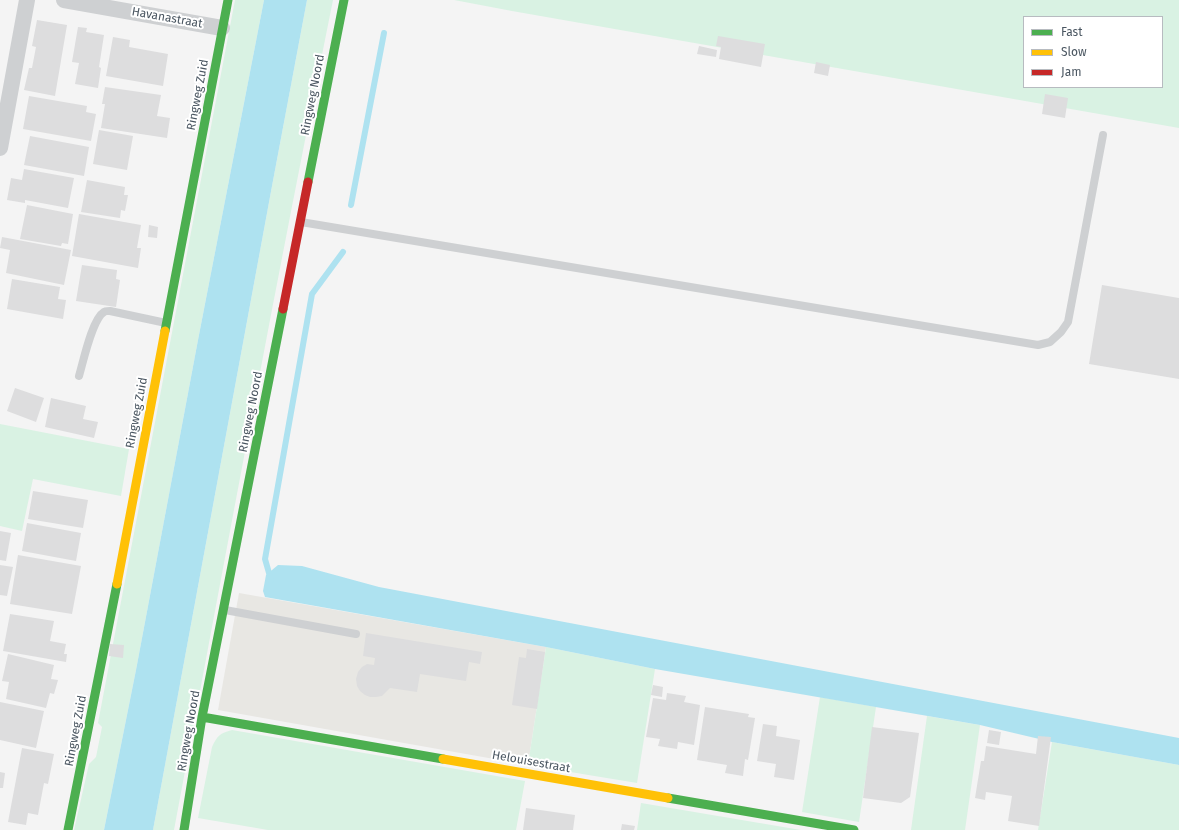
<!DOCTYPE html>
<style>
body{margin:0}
#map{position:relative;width:1179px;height:830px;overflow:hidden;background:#f4f4f4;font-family:"Fira Sans",sans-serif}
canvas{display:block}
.legend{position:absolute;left:1023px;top:16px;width:140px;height:72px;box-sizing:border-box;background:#fff;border:1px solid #b7bbc0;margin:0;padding:5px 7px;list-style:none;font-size:12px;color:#4a5661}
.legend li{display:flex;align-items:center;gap:8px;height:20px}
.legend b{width:20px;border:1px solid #b7bbc0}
</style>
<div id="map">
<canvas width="1179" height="830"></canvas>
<ul class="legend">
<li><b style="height:5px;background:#4caf50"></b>Fast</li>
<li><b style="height:5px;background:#ffc107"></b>Slow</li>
<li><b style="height:5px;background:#c62828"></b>Jam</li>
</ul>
</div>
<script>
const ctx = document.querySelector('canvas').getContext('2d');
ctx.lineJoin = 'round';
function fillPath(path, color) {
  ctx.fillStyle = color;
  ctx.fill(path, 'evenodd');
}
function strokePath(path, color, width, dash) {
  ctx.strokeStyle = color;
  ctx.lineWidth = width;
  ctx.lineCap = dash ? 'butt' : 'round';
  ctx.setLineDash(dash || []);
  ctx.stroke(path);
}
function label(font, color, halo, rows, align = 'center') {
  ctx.font = font + ' "Fira Sans",sans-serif';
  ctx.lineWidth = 4;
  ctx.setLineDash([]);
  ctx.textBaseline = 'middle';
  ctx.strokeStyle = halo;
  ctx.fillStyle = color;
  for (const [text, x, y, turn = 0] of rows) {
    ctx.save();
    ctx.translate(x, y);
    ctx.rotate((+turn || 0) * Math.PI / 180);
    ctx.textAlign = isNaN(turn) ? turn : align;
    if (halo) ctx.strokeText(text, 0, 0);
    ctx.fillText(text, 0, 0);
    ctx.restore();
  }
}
fillPath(new Path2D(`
 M239 593 546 647 528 765 218 710Z`), '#e8e7e3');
fillPath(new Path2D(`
 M235 0H264L198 340 136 670 104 830H74L89 764 96 757 102 727 98 723Z
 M307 0H333C277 276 226 553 174 830H153L272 186Z
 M454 0H1179V128L512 11ZM1024 17H1162V87H1024Z
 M0 424 129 449 121 496 33 479 22 531 0 526Z
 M546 647 655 669 637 783 528 765Z
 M820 697 876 707 859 822 802 812Z
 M927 716 980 725 965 830H911Z
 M232 730 525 781 516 830H268L198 818 212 747C217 736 220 733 232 730Z
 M1052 742 1179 765V830H1038Z
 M641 803 801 830H637Z`), '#d9f2e3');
fillPath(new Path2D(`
 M264 0H307L272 186 153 830H104L136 670 198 340Z
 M278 565 302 566 379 587 1179 738V765L1052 742 980 725 655 669 546 647 265 597 263 591 266 575Z`), '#aee2f0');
strokePath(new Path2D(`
 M351 205 384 33
 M271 580 265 559 312 294 343 252`), '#aee2f0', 6);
fillPath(new Path2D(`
 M37 20 67 25 55 96 24 90 29 68H32L36 47 32 46Z
 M78 27 87 28 86 32 104 35 99 67 101 68 98 88 75 84 79 63 72 62Z
 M718 36 765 44 761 67 719 59 721 47 716 46Z
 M113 37 130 40 129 47 168 54 163 86 106 76Z
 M699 46 717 50 716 57 697 54Z
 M816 62 830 65 828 76 814 73Z
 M105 87 161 95 157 116 170 118 167 138 101 128 105 104H102Z
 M1045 94 1068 98 1065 118 1042 114Z
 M29 96 87 106 86 112 96 114 91 141 23 129Z
 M99 130 133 136 127 170 93 164Z
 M30 136 89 147 84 176 24 165Z
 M24 169 74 178 68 208 25 200V203L7 200 11 178 22 180Z
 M87 180 125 187 124 195H128L125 211 121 210 120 218 81 212Z
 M27 205 73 214 68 244 62 243 61 246 20 239Z
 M79 214 141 225 137 248H141L138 268 72 256Z
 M149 225 158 227 157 238 148 237Z
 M2 237 71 250 64 285 6 273 10 250 0 248Z
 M82 265 117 270 116 279 120 280 116 307 76 301Z
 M12 279 60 287 58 299 66 300 63 319 7 309Z
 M1102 285 1179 298V379L1089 364Z
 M15 388 44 398 36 422 7 411Z
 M51 398 86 406 83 419 98 422 94 438 45 427Z
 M33 491 88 500 83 528 28 519Z
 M27 523 81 533 76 561 22 551Z
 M0 531 11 533 6 561 0 560Z
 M18 555 81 566 72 614 10 604Z
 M0 565 13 567 7 596 0 595Z
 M10 614 54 621 50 641 66 644 64 654H67L66 662 3 651Z
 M366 633 482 652 480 664 469 662 466 681 420 674 417 692 390 688 382 696 376 697H370L365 695 360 691 357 686 356 679 358 672 362 667 367 664 374 665 375 658 363 656Z
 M110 644 124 645 123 658 109 656Z
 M527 649 545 652 537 709 512 705 519 657 526 658Z
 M8 654 54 665 51 679 58 680 54 694 50 693 46 708 6 699 9 682 2 681Z
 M653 685 663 687 662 697 651 695Z
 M667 693 686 696 684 702 700 705 694 745 678 742 677 749 658 746 660 739 646 737 653 698 666 700Z
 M0 702 44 711 36 748 0 740Z
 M705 707 749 714 748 717 755 718 748 760 745 759 743 776 725 773 727 765 697 760Z
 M763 724 777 726 776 736 800 740 794 780 774 777 776 764 757 761Z
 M872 727 919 733 910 797 901 803 863 798Z
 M989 730 1001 732 999 745 987 743Z
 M1038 736 1051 737 1039 826 1008 821 1012 796 986 792 985 800 975 798 981 761H984L986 746 1036 754Z
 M22 748 54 754 48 784 44 783 38 815 28 813 26 825 8 822Z
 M0 772 5 773 3 788H0Z
 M526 808 575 815 573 830H523Z
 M622 824 635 826 634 830H621Z`), '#ddddde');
strokePath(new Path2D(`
 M301 222 1038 345 1050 342 1061 332 1068 322 1103 135
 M79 376C83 363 92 319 104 312 105 311 108 311 110 311L166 323
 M225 610 356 634`), '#ced0d2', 8);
strokePath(new Path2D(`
 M64 0 222 28
 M0 148 27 0`), '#ced0d2', 16);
strokePath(new Path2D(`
 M308 182 344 0
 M165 331 228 0
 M202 717 443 759
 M668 798 854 830
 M68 830 117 584
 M184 830 202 717 283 309`), '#4caf50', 9);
strokePath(new Path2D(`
 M117 584 165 331
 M443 759 668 798`), '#ffc107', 9);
strokePath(new Path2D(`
 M283 309 308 182`), '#c62828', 9);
label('12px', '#4a5661', '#fff', [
 ["Havanastraat",167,18,10],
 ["Ringweg Zuid",198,95,-79],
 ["Ringweg Noord",313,95,-79],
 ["Ringweg Noord",251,412,-79],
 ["Ringweg Zuid",137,413,-79],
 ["Ringweg Zuid",76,731,-79],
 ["Ringweg Noord",189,731,-80],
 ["Helouisestraat",531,762,10]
]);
</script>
